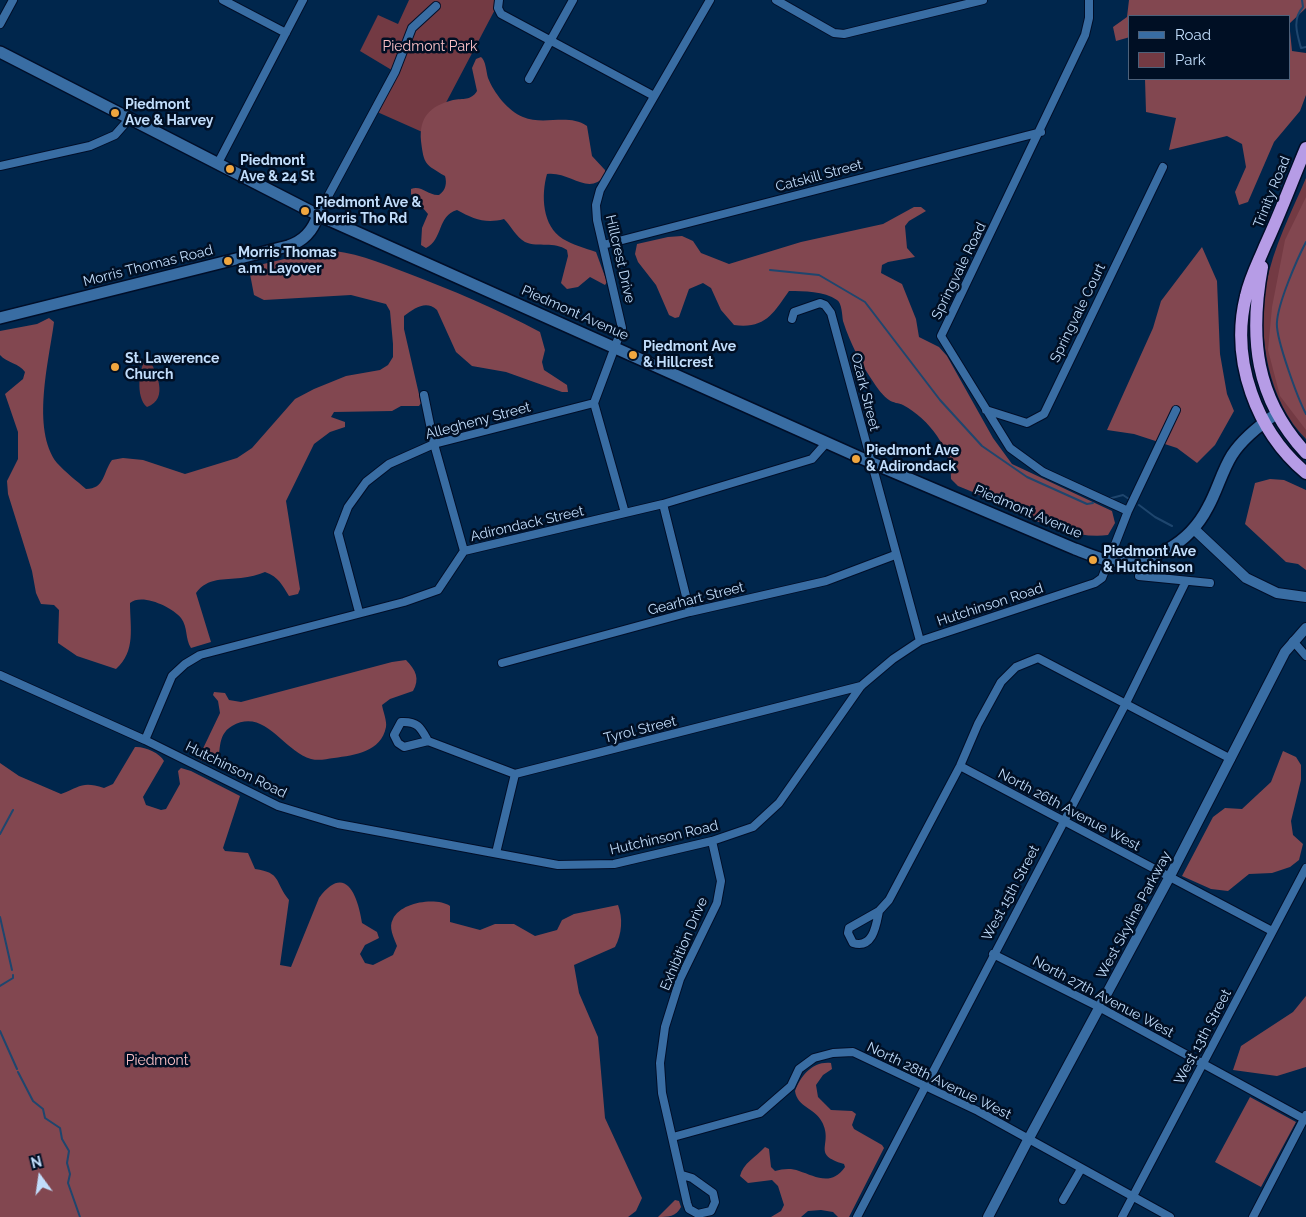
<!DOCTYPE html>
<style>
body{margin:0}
#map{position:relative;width:1306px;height:1217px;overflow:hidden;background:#00264c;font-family:Raleway,sans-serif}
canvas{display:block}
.legend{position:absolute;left:1128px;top:15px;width:162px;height:65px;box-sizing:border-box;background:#000f24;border:1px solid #4d617a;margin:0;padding:6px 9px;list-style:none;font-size:15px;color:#c1ddfb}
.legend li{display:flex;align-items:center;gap:10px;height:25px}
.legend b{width:25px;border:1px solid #4d617a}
.north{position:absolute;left:15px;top:1152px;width:50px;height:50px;-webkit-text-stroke:4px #000f24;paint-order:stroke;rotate:346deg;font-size:14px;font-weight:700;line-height:20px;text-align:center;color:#c1ddfb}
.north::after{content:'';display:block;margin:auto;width:18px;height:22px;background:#c1ddfb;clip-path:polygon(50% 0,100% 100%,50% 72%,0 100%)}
</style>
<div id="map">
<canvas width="1306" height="1217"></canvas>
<ul class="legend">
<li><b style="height:6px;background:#396da3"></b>Road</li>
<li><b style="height:14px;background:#733a43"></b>Park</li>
</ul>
<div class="north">N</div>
</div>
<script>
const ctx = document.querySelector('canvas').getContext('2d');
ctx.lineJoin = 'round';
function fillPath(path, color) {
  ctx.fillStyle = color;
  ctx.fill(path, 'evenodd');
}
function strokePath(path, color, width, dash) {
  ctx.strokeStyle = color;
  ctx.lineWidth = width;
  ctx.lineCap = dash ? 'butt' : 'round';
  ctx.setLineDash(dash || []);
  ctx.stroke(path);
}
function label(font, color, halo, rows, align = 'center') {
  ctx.font = font + ' Raleway,sans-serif';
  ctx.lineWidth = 5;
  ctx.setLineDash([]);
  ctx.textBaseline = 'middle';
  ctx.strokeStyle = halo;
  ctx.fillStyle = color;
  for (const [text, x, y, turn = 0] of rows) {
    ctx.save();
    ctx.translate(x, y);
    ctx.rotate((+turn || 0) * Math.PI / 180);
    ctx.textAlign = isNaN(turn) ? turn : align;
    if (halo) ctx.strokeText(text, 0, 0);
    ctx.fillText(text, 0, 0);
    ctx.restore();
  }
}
fillPath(new Path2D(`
 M409 0H500L429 135 375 111 395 72 360 51 378 15 398 24Z
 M1306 178V439C1269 402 1257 337 1266 285 1273 248 1291 213 1306 178Z
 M147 356C156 370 170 399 147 407 135 397 139 367 147 356Z`), '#733a43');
fillPath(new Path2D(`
 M1129 0H1306V8L1290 23V16H1130V37L1116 41 1113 27 1127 17Z
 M1290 31 1292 51 1306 53V95L1300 111 1274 142 1248 202 1239 205 1235 192 1246 167 1242 144 1227 136 1169 150 1176 118 1146 112 1145 79H1290Z
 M481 57C486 61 486 71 488 78 494 93 508 111 523 117 544 126 568 113 587 126L592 156 605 170V175C589 197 570 171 547 174 541 195 542 226 563 239 573 245 585 248 596 252L607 282 605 285 590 277 578 287 567 289 561 283 568 256 567 250C554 241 539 248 525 242 516 237 511 226 504 219 486 224 473 219 457 210 437 216 443 240 426 248L421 245 422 228 428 214 411 194V189C422 185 428 196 439 195 446 190 447 183 445 176 425 164 424 165 421 141 419 117 430 106 453 100 463 98 471 101 477 91L472 68 476 59Z
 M1306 197V430L1280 396 1268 350 1272 307 1285 240Z
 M914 207H921L926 211 909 221 905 226 907 248 915 257 888 262 882 265 881 273 902 284 916 319 919 337 939 347 947 356 993 438 1012 464 1112 511 1115 523 1108 535C1063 542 1000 502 958 486L951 479C952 449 929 419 903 405 899 403 893 403 889 400 884 397 877 388 874 383 861 364 850 343 843 321 842 315 842 303 837 300 824 291 804 291 789 291 773 314 765 329 734 325L721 310 711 288 703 283 689 289 679 317 675 318 669 315 656 285 638 262 635 254 637 244 668 237 682 236 693 241 701 253 729 264 801 242 883 224Z
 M1202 247 1217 281 1220 354 1227 394 1234 411 1215 445 1197 463 1177 448 1134 434 1107 430 1153 328 1161 301Z
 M322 250C352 251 379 262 407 273 452 290 497 309 540 332L545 350 542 362 544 370 567 385 568 392H562L506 372 472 366 456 352 437 310C426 300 415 308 404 316V329L421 403 419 406H401L392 411 334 412 331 417 345 422V427L330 432 314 444 286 501 300 589 298 594 289 596C282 585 279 577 265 572 258 575 250 577 241 578 224 580 208 577 196 593L211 642 191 648C185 639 188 627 181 618 172 607 142 593 130 603 130 628 136 651 116 669L77 656 58 643 59 610 54 605 41 604 36 593 32 571 8 494 7 481 18 459V432L5 394 23 379 25 372C19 363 7 363 0 355V331L37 324 49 318 54 322C49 361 31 429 57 463 65 472 77 481 86 489 105 489 103 472 112 460L123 458 143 460 185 474 237 458 252 448 295 399 314 389 346 376 380 370 388 365 393 357V344L390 311 386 304 351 295 264 300 254 295 250 274 255 266Z
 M1270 479 1284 480 1306 490V570L1298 564 1286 562 1245 524 1255 483Z
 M406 660C416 670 420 679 413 691L390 699 382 705C383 711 387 721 386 727 381 752 355 755 334 758 326 759 319 761 311 759 283 751 265 707 232 726 215 736 223 754 215 766L198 759 220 713 218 701 213 695 214 692 225 693 229 700 241 702 392 662Z
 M135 747C144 746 160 753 164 761L143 797 146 805 161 810 166 809 180 784 178 771 181 768 191 771 240 796 223 848 225 851 248 853 255 869C282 873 274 881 289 900L280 965 291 967 319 898C346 862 358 897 362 923L377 932 379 938 365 945 360 954 365 963 373 965 393 955 397 946C394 938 388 927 393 919 401 902 436 897 450 906V922L480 930 495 924H514L535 936 557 930 562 920 574 914 618 905C623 918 622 934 615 947L574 965 579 993 598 1037 605 1118 642 1198 636 1211 628 1217H0V763L19 776 61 794C81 786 83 781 104 788L113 784Z
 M1283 751 1296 757 1301 765V780L1291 821 1293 835 1303 844 1299 860 1290 867 1272 873 1249 874 1228 891 1211 889 1182 876 1213 817 1225 808 1242 809 1271 782Z
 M1306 996V1067L1277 1076 1233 1070 1241 1046 1293 1012Z
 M831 1063 832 1069 823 1075 816 1085 818 1097 831 1110 852 1111 856 1114 852 1125 854 1129 882 1145 884 1148 849 1217H838L833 1212 821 1210 808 1211 801 1217H771L781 1211 784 1205 778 1186 772 1180 748 1183 740 1176C743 1163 756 1157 765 1147L769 1149 771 1167 775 1171C783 1169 791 1168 799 1171 815 1176 831 1187 845 1167L844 1164C810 1154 834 1145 822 1122 815 1108 797 1107 795 1091 801 1075 813 1061 831 1063Z
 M1250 1097 1296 1122 1261 1187 1215 1162Z
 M675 1200 679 1201 681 1207C676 1217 668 1217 658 1217Z`), '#824750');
strokePath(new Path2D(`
 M1302 0 1303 7C1292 19 1297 34 1301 48L1306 47
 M1306 242C1297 259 1278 303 1277 322 1275 337 1298 399 1306 414
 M770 270 819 275 865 302 940 400 982 446 1027 477 1087 504 1093 503
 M1108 499 1123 495 1129 499
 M1139 505 1155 517 1172 526
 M0 834 13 810
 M0 917 12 970
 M0 986 13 978V975
 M0 1031 17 1069
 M18 1072 33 1101 43 1109 45 1118 60 1128 62 1139 69 1151 67 1163 70 1174 68 1183 80 1217`), '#1e466e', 2);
const minor = new Path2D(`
 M223 0 286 33
 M499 0 498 8 501 14 654 96
 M776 0 834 33 844 34 983 0
 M1089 0V18L1085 35 941 336 1010 448 1043 472 1128 511
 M0 24 13 0
 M529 79 573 0
 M218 163 303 0
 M0 166 90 146 115 135 130 118
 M318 215 395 72 412 28 436 6
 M603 245 1041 132
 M792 319 794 312 820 303 825 305 831 313 920 641
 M424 395 434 444 464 551
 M986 410 1027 423 1044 414 1163 167
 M663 504 690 612
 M625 513 594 403 622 328 597 220 596 205 600 190 710 0
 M1139 576 1210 583
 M359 612 338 533 348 507 366 482 389 464 434 444 594 403
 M1293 641 1306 656
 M502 663 690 612 826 581 895 555
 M0 675 145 740 278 806 338 824 558 865 614 864 712 841 753 827 779 803 861 686 893 659 920 641 1095 583 1102 578 1128 511 1176 410
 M145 740 172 676 185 664 200 655 404 602 438 590 464 551 663 504 812 459 827 442
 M428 741C421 728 418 721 401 722L394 735 398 743 404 747 428 741 515 774 861 686
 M960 766 1272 931
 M496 853 515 774
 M879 911 889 900 960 766 978 724 1001 682 1016 667 1038 658 1231 759
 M879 911C876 926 873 949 853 943L848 933 849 928Z
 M993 954 1099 1007 1306 1120
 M673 1137 760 1113 791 1086 799 1069 814 1058 833 1053 853 1052 978 1111 1170 1217
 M682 1175 692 1178 713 1193 715 1202 711 1211 698 1214 689 1209 687 1203 662 1093 660 1063 665 1027 680 979 717 903 721 881 712 841
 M1063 1200 1081 1169
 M857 1217 1125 705 1186 581
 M1122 1217 1306 868
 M1253 1217 1306 1115`);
const tertiary = new Path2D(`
 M1195 530 1246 578 1277 593 1306 597
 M988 1217 1028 1140 1169 878 1285 652 1306 628`);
const secondary = new Path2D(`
 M0 52 318 215 870 462 1075 549C1086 553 1099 559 1111 561 1153 564 1189 544 1208 507 1217 491 1222 471 1232 455 1243 438 1260 425 1276 414
 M0 318 288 246C304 241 313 231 318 215`);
const trunk = new Path2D(`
 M1306 148C1292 181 1280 214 1265 246 1258 263 1250 278 1246 296 1230 360 1256 431 1306 473
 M1262 267C1249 338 1255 398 1306 453`);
strokePath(minor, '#000e28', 10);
strokePath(tertiary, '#000e28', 12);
strokePath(secondary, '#000e28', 14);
strokePath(trunk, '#000e28', 15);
strokePath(minor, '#396da3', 8);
strokePath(tertiary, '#396da3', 10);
strokePath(secondary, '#396da3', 11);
strokePath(trunk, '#b69ce6', 12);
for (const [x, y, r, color] of [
 [115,113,5,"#f0a63f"],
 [230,169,5,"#f0a63f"],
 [305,211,5,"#f0a63f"],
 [228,261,5,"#f0a63f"],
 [633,355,5,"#f0a63f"],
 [115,367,5,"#f0a63f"],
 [856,459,5,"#f0a63f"],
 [1093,560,5,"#f0a63f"]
]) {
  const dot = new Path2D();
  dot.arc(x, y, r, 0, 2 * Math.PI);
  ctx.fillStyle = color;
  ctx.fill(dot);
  strokePath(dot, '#000f24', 2);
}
label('14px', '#f9c0c6', '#000f24', [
 ["Piedmont Park",430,47],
 ["Piedmont",157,1061]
]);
label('bold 14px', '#c1ddfb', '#000f24', [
 ["Piedmont",125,105],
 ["Ave & Harvey",125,121],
 ["Piedmont",240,161],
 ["Ave & 24 St",240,177],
 ["Piedmont Ave &",315,203],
 ["Morris Tho Rd",315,219],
 ["Morris Thomas",238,253],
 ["a.m. Layover",238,269],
 ["Piedmont Ave",643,347],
 ["& Hillcrest",643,363],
 ["St. Lawerence",125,359],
 ["Church",125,375],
 ["Piedmont Ave",866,451],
 ["& Adirondack",866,467],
 ["Piedmont Ave",1103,552],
 ["& Hutchinson",1103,568]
], 'left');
label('14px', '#c1ddfb', '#000f24', [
 ["Catskill Street",819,176,-15],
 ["Trinity Road",1272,192,-68],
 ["Hillcrest Drive",620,259,77],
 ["Morris Thomas Road",148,266,-14],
 ["Springvale Road",959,271,-64],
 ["Piedmont Avenue",575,313,24],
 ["Springvale Court",1078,313,-64],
 ["Ozark Street",865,392,76],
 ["Allegheny Street",478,421,-15],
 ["Piedmont Avenue",1028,512,23],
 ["Adirondack Street",527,524,-13],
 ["Gearhart Street",696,599,-14],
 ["Hutchinson Road",990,605,-18],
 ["Tyrol Street",640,730,-14],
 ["Hutchinson Road",236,770,26],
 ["North 26th Avenue West",1069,810,28],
 ["Hutchinson Road",664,838,-13],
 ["West 15th Street",1011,893,-62],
 ["West Skyline Parkway",1134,915,-62],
 ["Exhibition Drive",684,944,-67],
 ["North 27th Avenue West",1103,997,28],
 ["West 13th Street",1203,1037,-62],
 ["North 28th Avenue West",939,1081,26]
]);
</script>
